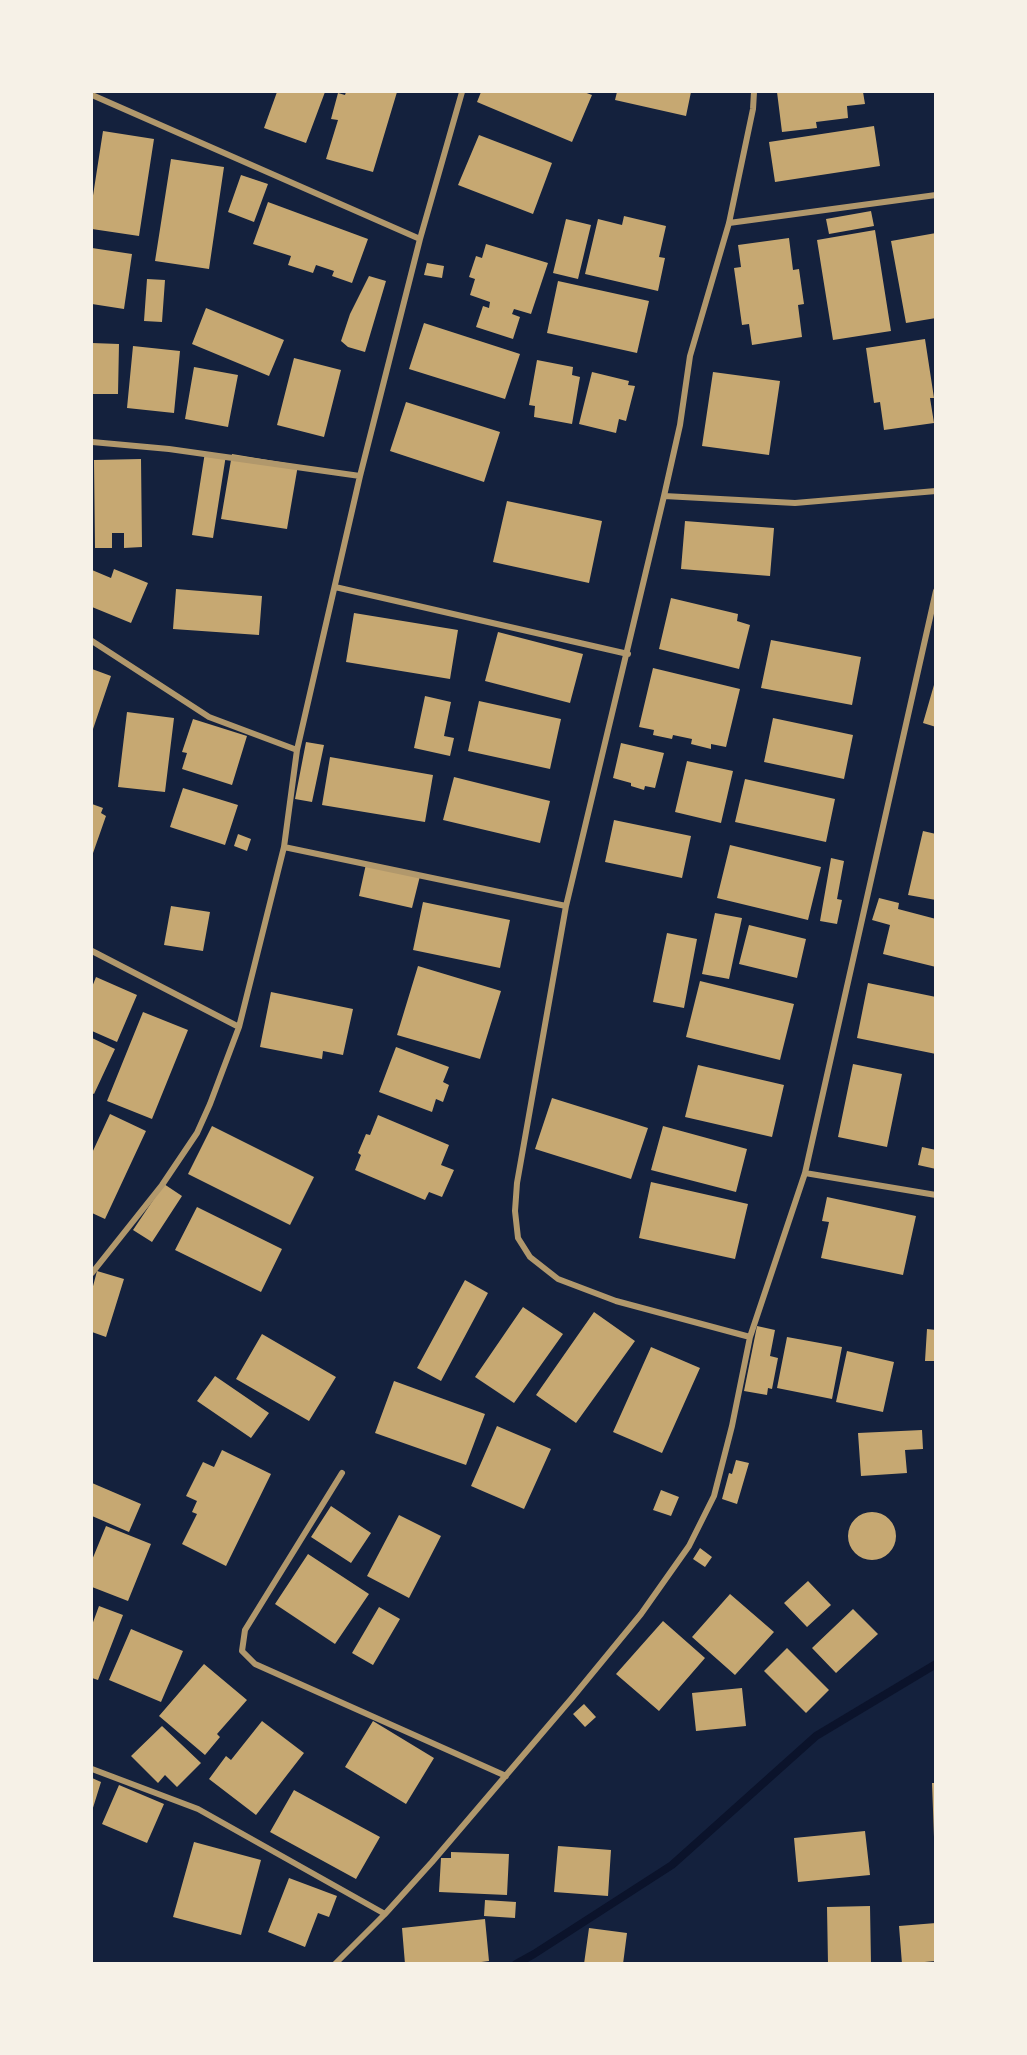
<!DOCTYPE html>
<style>
body{margin:0}
#map{position:relative;width:1027px;height:2055px;overflow:hidden;background:#14213d;font-family:"PT Serif",serif}
canvas{display:block}
.frame{position:absolute;inset:0;border:93px solid #f6f1e7;pointer-events:none}
</style>
<div id="map">
<canvas width="1027" height="2055"></canvas>
<div class="frame"></div>
</div>
<script>
const ctx = document.querySelector('canvas').getContext('2d');
ctx.lineJoin = 'round';
function strokePath(path, color, width, dash) {
  ctx.strokeStyle = color;
  ctx.lineWidth = width;
  ctx.lineCap = dash ? 'butt' : 'round';
  ctx.setLineDash(dash || []);
  ctx.stroke(path);
}
function fillPath(path, color) {
  ctx.fillStyle = color;
  ctx.fill(path, 'evenodd');
}
strokePath(new Path2D(`
 M516 1964 534 1954 672 1865 816 1736 936 1664`), '#0b132b', 8);
fillPath(new Path2D(`
 M277 92H325L306 143 264 128Z
 M346 92H397L373 172 326 159 338 120 331 119 338 93 345 95Z
 M481 92H584L592 95 572 142 477 102Z
 M617 92H691L686 116 615 100Z
 M777 92H863L865 104 847 106 848 118 816 122 817 128 782 132Z
 M874 126 880 166 775 182 769 142Z
 M103 131 154 139 139 236 92 229V202Z
 M479 135 552 163 533 214 458 185Z
 M171 159 224 167 209 269 155 261Z
 M241 175 268 184 254 222 228 212Z
 M268 202 368 239 352 283 332 276 334 271 316 265 313 273 288 265 291 256 253 244Z
 M871 211 874 226 829 234 826 219Z
 M624 216 666 226 659 257 665 258 658 291 585 274 598 219 622 225Z
 M566 219 591 225 578 279 553 273Z
 M875 230 891 331 833 340 817 240Z
 M936 233V318L906 323 891 241Z
 M789 238 793 270 799 269 804 304 798 305 802 337 752 345 749 324 742 325 734 268 741 267 738 245Z
 M486 244 548 263 531 314 514 309 512 314 520 317 513 339 476 327 483 306 489 308 490 302 470 295 475 279 469 277 476 256 482 258Z
 M92 248 132 254 124 309 92 304Z
 M427 263 444 266 442 278 424 275Z
 M369 276 386 281 365 352 348 347 341 341 350 314Z
 M147 279 165 280 162 322 144 321Z
 M558 281 649 301 637 353 547 333Z
 M206 308 284 340 269 376 192 344Z
 M424 323 520 354 505 399 409 369Z
 M925 339 934 398H930L934 423 884 430 880 402 874 403 866 348Z
 M92 343 119 344 118 394H92Z
 M133 346 180 351 174 413 127 408Z
 M294 358 341 370 324 437 277 425Z
 M537 360 573 367 572 375 580 377 572 424 534 417 535 406 529 405Z
 M194 367 238 375 228 427 185 419Z
 M592 372 629 381 628 385 635 386 626 421 619 419 616 433 579 424Z
 M713 372 780 381 769 455 702 446Z
 M406 402 500 432 484 482 390 451Z
 M205 452 226 455 213 538 192 535Z
 M232 454 298 465 287 529 221 519Z
 M141 459 142 547 124 548V533H112V548H95L94 460Z
 M507 501 602 521 589 583 493 562Z
 M685 521 774 528 770 576 681 569Z
 M114 569 148 583 131 623 92 607V570L111 578Z
 M176 589 262 596 259 635 173 629Z
 M671 598 738 614 737 621 750 625 739 669 659 649Z
 M354 613 458 630 450 679 346 662Z
 M498 632 583 654 570 703 485 681Z
 M771 640 861 657 852 705 761 688Z
 M653 668 740 689 726 747 711 744V749L691 744 692 739 673 735 672 739 653 735 654 730 639 727Z
 M92 669 111 676 92 732Z
 M936 678V727L923 723Z
 M425 696 451 702 444 736 454 738 450 756 414 748Z
 M479 701 561 719 550 769 468 751Z
 M127 712 174 718 165 792 118 787Z
 M773 718 853 735 844 779 764 762Z
 M193 719 247 736 232 785 182 769 187 753 182 752Z
 M306 742 324 745 312 802 295 799Z
 M621 743 664 753 655 788 645 786 644 790 631 786V783L613 778Z
 M330 757 433 775 425 822 322 805Z
 M687 761 733 771 721 823 675 812Z
 M454 777 550 801 540 843 443 820Z
 M745 779 835 799 826 842 735 822Z
 M183 788 238 805 225 845 170 827Z
 M92 804 103 808 101 813 106 816 92 856Z
 M614 820 691 836 682 878 605 862Z
 M923 831 936 834V900L908 895Z
 M238 834 251 839 247 851 234 846Z
 M730 845 821 867 808 920 717 898Z
 M831 858 844 861 837 899 842 900 837 924 820 921Z
 M366 864 420 876 412 908 359 896Z
 M879 898 899 903 898 909 936 919V967L883 954 890 925 872 920Z
 M423 902 510 920 500 968 413 950Z
 M171 906 210 912 203 951 164 945Z
 M715 913 742 918 729 979 702 974Z
 M749 925 806 939 797 978 739 964Z
 M667 933 697 939 684 1008 653 1002Z
 M418 966 501 991 480 1059 397 1035Z
 M96 977 137 995 117 1042 92 1031V987Z
 M700 981 794 1004 780 1060 686 1037Z
 M868 983 936 997V1054L857 1038Z
 M271 992 353 1009 343 1055 323 1051 322 1059 260 1047Z
 M143 1012 188 1030 152 1119 107 1101Z
 M92 1038 115 1049 94 1094 92 1093Z
 M396 1047 449 1067 443 1082 449 1085 443 1102 436 1099 432 1112 379 1092Z
 M853 1064 902 1074 887 1147 838 1137Z
 M698 1065 784 1085 772 1137 685 1117Z
 M552 1098 648 1128 631 1179 535 1149Z
 M110 1114 146 1131 105 1219 92 1213V1153Z
 M378 1115 449 1145 441 1165 454 1170 442 1197 429 1192 425 1200 355 1170 361 1155 358 1153 366 1134 370 1135Z
 M212 1126 314 1177 290 1225 188 1174Z
 M663 1126 747 1149 736 1192 651 1170Z
 M922 1147 936 1150V1169L918 1165Z
 M651 1182 748 1204 735 1259 639 1238Z
 M164 1184 182 1196 152 1242 133 1230Z
 M827 1197 916 1216 903 1275 821 1258 829 1222 822 1221Z
 M197 1207 282 1249 261 1292 175 1250Z
 M97 1271 124 1279 106 1337 92 1332V1290Z
 M465 1280 488 1293 441 1381 417 1368Z
 M523 1307 563 1334 514 1403 475 1377Z
 M594 1312 635 1341 576 1423 536 1395Z
 M757 1326 775 1330 770 1356 778 1358 772 1389 768 1388 767 1395 744 1391Z
 M927 1329 936 1330V1361H925Z
 M262 1334 336 1377 309 1421 236 1379Z
 M787 1337 842 1347 832 1399 777 1388Z
 M651 1347 700 1368 662 1453 613 1432Z
 M847 1351 894 1362 883 1412 836 1402Z
 M215 1376 269 1413 251 1438 197 1401Z
 M394 1381 485 1414 466 1465 375 1433Z
 M497 1426 551 1449 524 1509 471 1486Z
 M922 1430 923 1449 905 1450 907 1473 861 1476 858 1433Z
 M222 1450 271 1474 226 1566 182 1544 197 1514 192 1512 197 1501 186 1496 203 1462 214 1467Z
 M736 1460 749 1463 737 1504 722 1499 729 1473 732 1474Z
 M92 1483 141 1504 129 1532 92 1516Z
 M661 1490 679 1497 671 1516 653 1510Z
 M331 1506 371 1533 351 1563 311 1537Z
 M848 1536a24 24 0 1 1 48 0a24 24 0 1 1-48 0Z
 M399 1515 441 1536 409 1598 367 1576Z
 M106 1526 151 1544 128 1601 92 1587V1560Z
 M700 1548 712 1557 705 1567 693 1559Z
 M308 1554 369 1594 335 1644 275 1604Z
 M808 1581 831 1605 807 1627 784 1603Z
 M730 1594 774 1632 735 1675 692 1637Z
 M99 1606 123 1615 98 1680 92 1678V1625Z
 M379 1607 400 1619 373 1665 352 1653Z
 M853 1609 878 1634 836 1673 812 1648Z
 M663 1621 705 1658 659 1711 616 1674Z
 M131 1629 183 1651 161 1702 109 1680Z
 M787 1648 829 1690 806 1713 764 1671Z
 M204 1664 247 1700 217 1734 220 1737 205 1755 159 1716Z
 M742 1688 746 1726 696 1731 692 1693Z
 M584 1704 596 1717 585 1727 573 1714Z
 M262 1721 304 1753 256 1815 209 1779 226 1756 231 1760Z
 M373 1721 434 1758 406 1804 345 1767Z
 M162 1726 201 1763 177 1787 165 1775 158 1783 131 1756Z
 M92 1778 101 1782 92 1811Z
 M932 1783H936V1837H934Z
 M119 1785 164 1804 147 1843 102 1824Z
 M294 1790 380 1837 356 1879 270 1832Z
 M865 1831 870 1875 798 1882 794 1838Z
 M194 1842 261 1860 241 1935 173 1917Z
 M558 1846 611 1850 608 1896 554 1892Z
 M451 1852 509 1854 507 1895 439 1892 441 1858H451Z
 M289 1878 337 1896 329 1917 318 1913 305 1947 268 1932Z
 M485 1900 516 1902 515 1918 484 1916Z
 M870 1906 871 1964H828L827 1907Z
 M485 1919 489 1961 466 1964H405L402 1928Z
 M936 1923V1961L902 1964 899 1926Z
 M589 1928 627 1933 623 1964H584Z`), '#c6a872');
strokePath(new Path2D(`
 M92 95 420 239
 M729 223 936 195
 M92 442 169 449 360 476
 M664 496 795 503 936 491
 M335 587 628 654
 M92 641 209 717 297 750
 M284 847 566 906
 M92 951 239 1027
 M805 1173 936 1195
 M92 1273 162 1185 197 1133 210 1104 239 1027 284 847 297 750 360 476 420 239 462 92
 M750 1337 616 1301 558 1279 530 1257 518 1238 515 1211 517 1183 566 906 664 496 680 425 690 356 729 223 753 109 754 92
 M342 1473 245 1630 242 1651 255 1664 506 1776
 M92 1769 198 1809 385 1914
 M335 1964 385 1914 432 1862 572 1698 641 1614 689 1546 714 1496 732 1426 750 1337 805 1173 936 591`), '#b1986c', 6);
</script>
